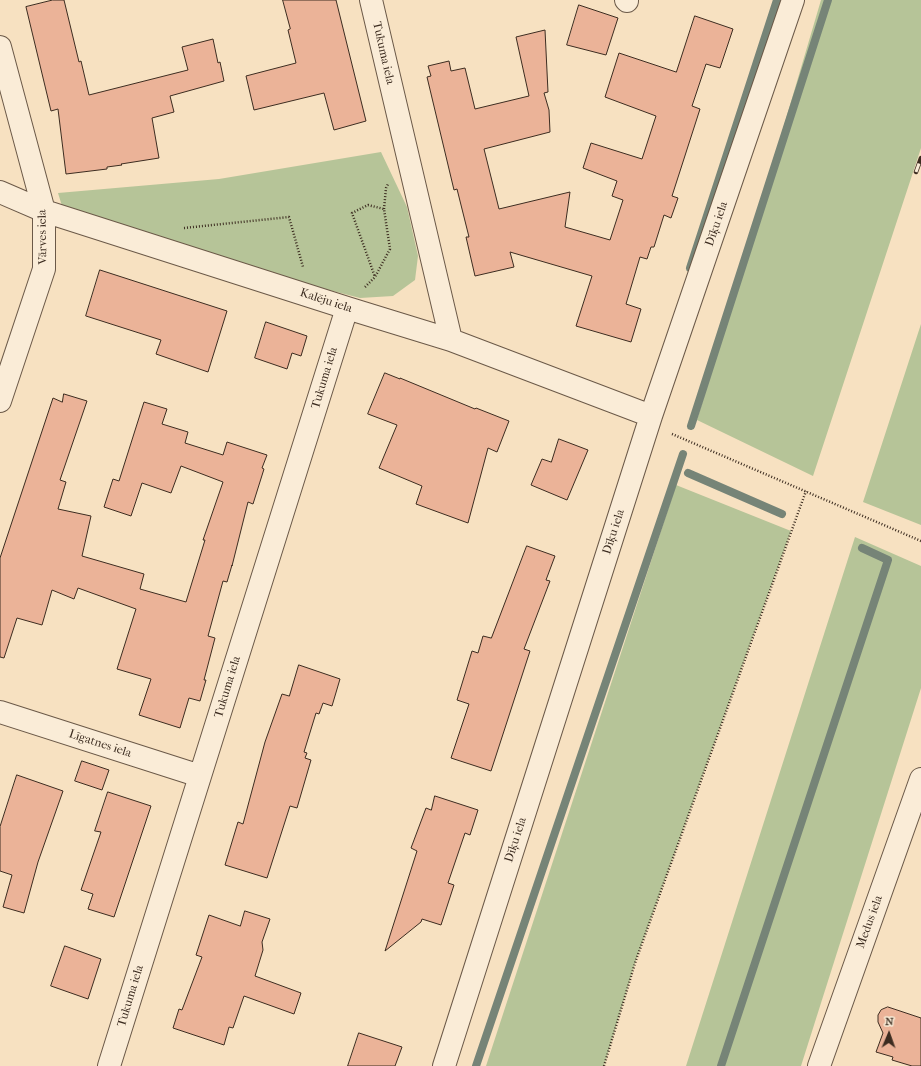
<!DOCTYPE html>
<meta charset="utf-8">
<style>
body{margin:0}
#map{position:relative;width:921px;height:1066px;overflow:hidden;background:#f7e1c1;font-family:"IM FELL French Canon",serif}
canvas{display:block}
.north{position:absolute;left:869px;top:1014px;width:40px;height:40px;-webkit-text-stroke:3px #faecd7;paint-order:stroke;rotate:2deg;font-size:11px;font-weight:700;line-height:16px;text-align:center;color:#3c2c20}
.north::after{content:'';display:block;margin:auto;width:14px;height:18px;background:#3c2c20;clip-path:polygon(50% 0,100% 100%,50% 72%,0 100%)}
</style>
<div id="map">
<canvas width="921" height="1066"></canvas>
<div class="north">N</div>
</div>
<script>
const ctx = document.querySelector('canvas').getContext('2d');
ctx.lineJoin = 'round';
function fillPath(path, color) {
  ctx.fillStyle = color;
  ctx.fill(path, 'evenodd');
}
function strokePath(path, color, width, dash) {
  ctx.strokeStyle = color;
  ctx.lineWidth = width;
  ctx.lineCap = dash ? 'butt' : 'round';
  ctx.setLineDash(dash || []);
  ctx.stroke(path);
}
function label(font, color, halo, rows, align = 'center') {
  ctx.font = font + ' "IM FELL French Canon",serif';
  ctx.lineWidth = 4;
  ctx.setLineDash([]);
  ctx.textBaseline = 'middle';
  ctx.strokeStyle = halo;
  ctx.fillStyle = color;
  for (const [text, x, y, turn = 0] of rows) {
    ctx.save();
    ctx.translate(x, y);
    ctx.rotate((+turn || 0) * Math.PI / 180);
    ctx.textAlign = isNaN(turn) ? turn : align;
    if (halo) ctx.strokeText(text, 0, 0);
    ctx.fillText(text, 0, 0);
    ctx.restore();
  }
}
fillPath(new Path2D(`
 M821 0H921V148L813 476 697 420Z
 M381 152 407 207 418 256 415 280 393 296 360 298 325 289 71 216 62 206 58 193 219 179Z
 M921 324V525L863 502Z
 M676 485 791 531 636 960 604 1066H486Z
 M855 537 921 566V688L801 1066H686Z`), '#b6c498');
strokePath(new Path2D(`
 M690 268 777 0
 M691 426 828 0
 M688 473 782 514
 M476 1066 683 454
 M721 1066 888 560 862 548`), '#768477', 8);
const building = new Path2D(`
 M53 0H64L79 62 81 61 89 95 188 70 182 47 213 39 218 63 220 62 224 81 170 96 174 112 152 118 159 158 121 164 122 165 107 167V169L66 174 58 109 51 111 26 7Z
 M283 0H336L366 121 334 130 324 93 254 110 246 76 296 63 288 30 290 29Z
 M579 5 618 18 606 55 567 45Z
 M695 16 733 29 720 68 706 64 692 106 700 109 672 196 678 198 671 218 664 215 654 247H651L647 259 640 257 626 304 641 309 631 342 576 326 592 276 510 252 514 267 475 276 466 237H469L457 189 454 190 427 77 431 76 428 66 449 61 451 71 465 68 475 109 529 96 516 37 545 30 548 92 544 93 549 110 550 132 484 149 499 209 570 192 565 227 610 240 623 200 612 196 617 181 583 168 591 143 642 159 656 116 605 97 619 53 676 72Z
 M100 270 227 311 208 372 156 354 161 340 86 316Z
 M266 322 307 336 301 356 292 353 287 369 255 358Z
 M385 373 400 379V378L475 409 476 408 509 421 497 452 488 448 468 523 416 504 422 486 379 468 397 425 368 414Z
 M64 394 87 401 60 480 66 482 58 509 91 516 82 556 144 574 140 589 186 602 205 540H203L223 482 181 466 171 493 142 483 131 516 104 507 113 479 119 481 144 402 167 409 162 424 188 432 185 443 223 455 227 442 267 455 262 468 264 469 253 504 248 502 232 566V565L227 582 223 581 208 636 215 638 204 680H206L200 701 189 698 180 728 139 715 151 679 117 669 136 609 78 588 74 599 52 590 42 625 17 618 4 658 0 657V558L53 398 62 402Z
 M559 439 588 450 567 500 531 485 542 459 551 462Z
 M527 546 555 556 546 580 550 581 524 649 530 651 491 771 451 758 469 704 457 700 472 651 478 653 483 636 491 638Z
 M299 665 340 679 332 706 323 703 319 714 316 713 304 752 307 753 305 758 311 760 297 808 290 806 267 878 225 865 238 822 243 824 265 742 282 694 289 696Z
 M82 761 109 770 102 790 75 781Z
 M17 775 63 791 38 862 24 913 3 907 12 875 0 871V827Z
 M108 792 151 806 114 917 88 909 93 894 81 890 101 832 95 831Z
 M435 796 478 810 470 835 465 833 448 883 454 885 441 925 422 919 421 922 385 951 417 851 411 848 426 808 431 810Z
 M245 911 270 919 262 942 263 950 255 976 301 993 294 1014 244 996 233 1028 229 1027 224 1045 173 1028 179 1009 182 1010 202 957 196 955 209 915 240 926Z
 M65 946 101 959 88 999 51 986Z
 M888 1007 921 1018V1066H912L892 1060 893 1057 876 1052 883 1033 878 1022V1015L881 1010Z
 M359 1033 402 1047 395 1066H348Z`);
fillPath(building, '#ebb398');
strokePath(building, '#3c2c20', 1);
const street = new Path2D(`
 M371 0 451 340
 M626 0 627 1
 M0 47 44 211V269L0 401
 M0 192 44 211 347 308 451 340 651 416
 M0 712 200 776
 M109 1066 347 308
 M444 1066 651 416 793 0
 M819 1066 921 779`);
strokePath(street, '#6b5948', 24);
strokePath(new Path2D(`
 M384 209 386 188 388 184
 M184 228 289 217 303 267
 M365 287 375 277 390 249 384 209 368 205 352 213 375 277
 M672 434 921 541
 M604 1066 636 960 806 491`), '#3c2c20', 2.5, [1, 2]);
strokePath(street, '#faecd7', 22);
const rail = new Path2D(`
 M916 172 921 158`);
strokePath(rail, '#3c2c20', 4.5);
strokePath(rail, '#faecd7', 3, [9]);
label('12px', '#3c2c20', '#faecd7', [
 ["Tukuma iela",383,53,77],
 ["Dīķu iela",717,224,-71],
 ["Vārves iela",43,237,-91],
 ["Kalēju iela",326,301,18],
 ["Tukuma iela",325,378,-73],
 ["Dīķu iela",614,532,-72],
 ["Tukuma iela",228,687,-73],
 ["Līgatnes iela",100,744,18],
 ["Dīķu iela",516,840,-72],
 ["Medus iela",870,922,-70],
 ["Tukuma iela",131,996,-73]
]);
</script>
